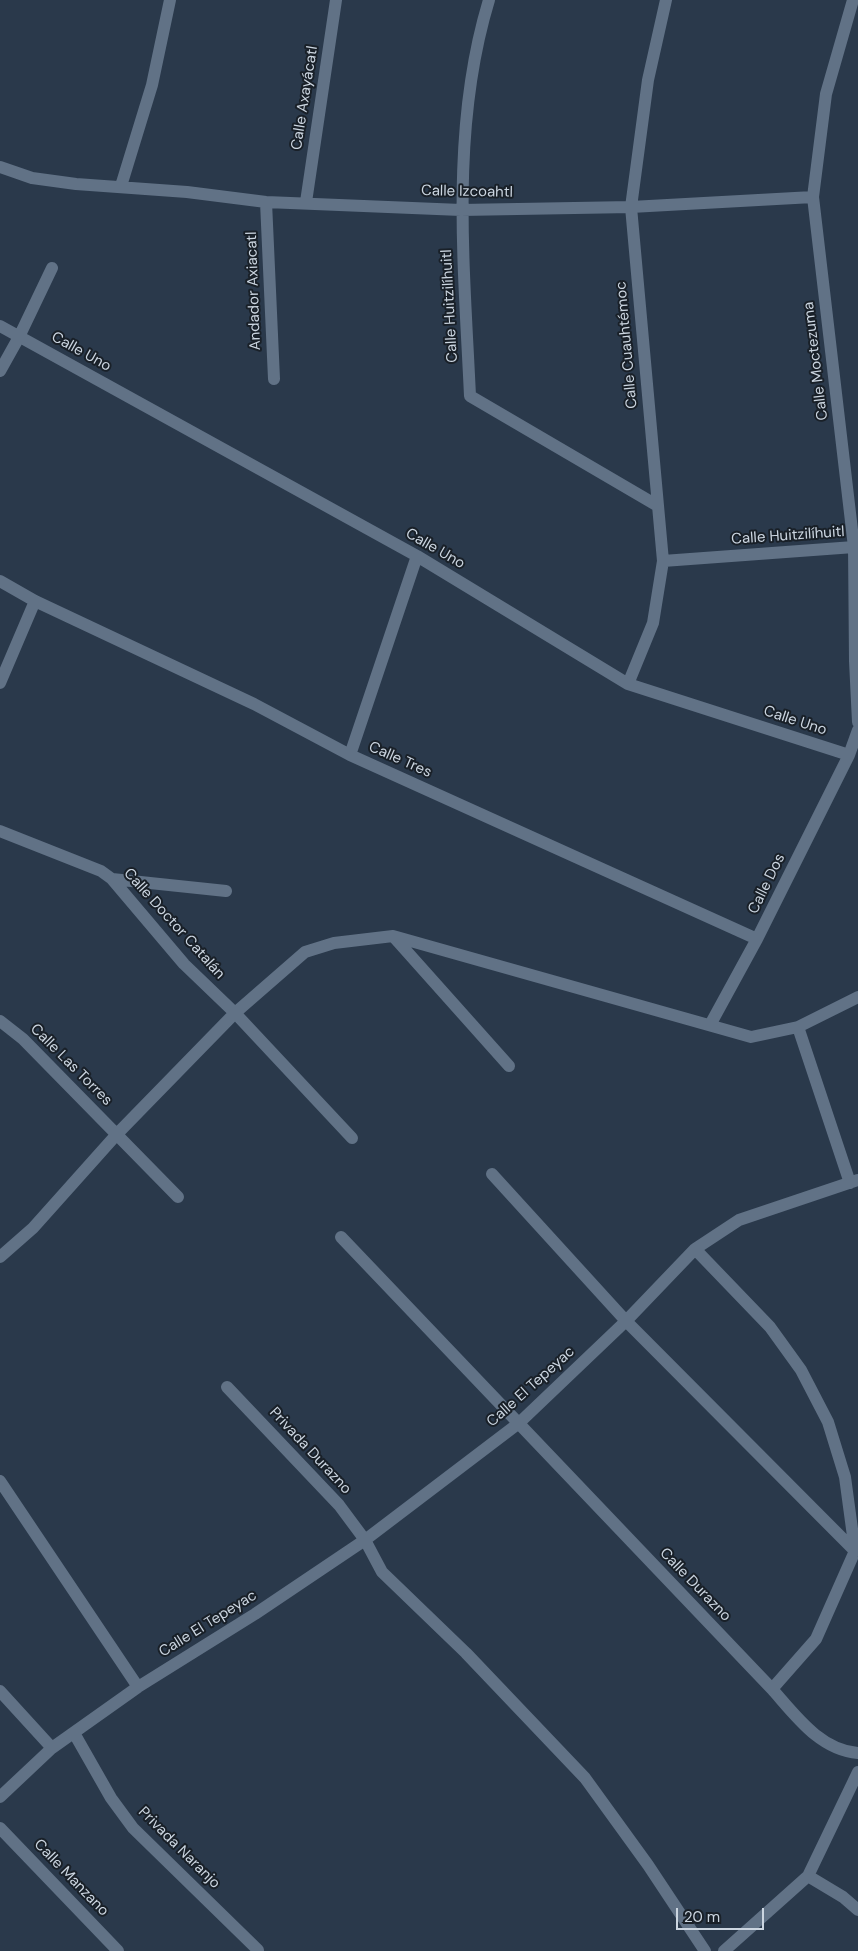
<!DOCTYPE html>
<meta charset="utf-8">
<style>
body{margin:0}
#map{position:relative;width:858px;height:1951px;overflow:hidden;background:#2a394b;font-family:"DM Sans",sans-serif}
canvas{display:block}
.scale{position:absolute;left:676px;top:1908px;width:88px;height:22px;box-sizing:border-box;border:2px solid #cbd5e0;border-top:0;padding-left:6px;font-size:15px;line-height:18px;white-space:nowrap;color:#cbd5e0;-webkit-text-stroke:4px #192028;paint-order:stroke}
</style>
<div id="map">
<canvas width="858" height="1951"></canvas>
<div class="scale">20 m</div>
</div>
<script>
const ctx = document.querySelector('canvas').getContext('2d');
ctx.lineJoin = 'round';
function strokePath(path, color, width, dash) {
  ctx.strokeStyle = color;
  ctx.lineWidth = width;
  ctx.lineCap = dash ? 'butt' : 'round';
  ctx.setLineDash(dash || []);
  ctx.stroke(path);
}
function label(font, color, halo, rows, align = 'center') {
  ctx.font = font + ' "DM Sans",sans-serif';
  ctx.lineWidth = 4;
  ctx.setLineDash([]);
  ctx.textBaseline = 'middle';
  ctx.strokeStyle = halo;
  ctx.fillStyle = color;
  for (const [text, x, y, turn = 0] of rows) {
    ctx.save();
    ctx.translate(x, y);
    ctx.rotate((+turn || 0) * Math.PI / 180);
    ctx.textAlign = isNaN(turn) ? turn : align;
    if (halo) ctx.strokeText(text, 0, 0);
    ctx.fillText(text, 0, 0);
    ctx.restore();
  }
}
strokePath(new Path2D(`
 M489 0C450 128 464 264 470 396L658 506
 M853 0 826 94 813 197 854 547 855 661 858 722
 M0 167 32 178 76 184 187 192 266 202 461 210 631 207 813 197
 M121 186 152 85 170 0
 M266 202 274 379
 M306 202 336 0
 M0 326 417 556 628 684 849 755
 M0 371 19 337 52 268
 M663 561 854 547
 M0 581 35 601 254 704 350 755 757 939
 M0 683 35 601
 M628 684 653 623 663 561 631 207 648 80 666 0
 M350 755 417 556
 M0 831 101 871 112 879 184 964 235 1013 352 1138
 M112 879 226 891
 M393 936 509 1066
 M0 1021 23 1039 178 1197
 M710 1025 757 939 849 755 858 730
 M798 1027 850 1183
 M492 1174 626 1321 855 1551
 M341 1237 772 1689C796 1716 820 1750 858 1753
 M695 1249 770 1327 801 1370 828 1422 845 1477 855 1551 816 1639 772 1689
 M0 1257 33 1228 117 1134 235 1013 305 952 334 943 393 936 751 1037 798 1027 858 997
 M227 1387 339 1505 365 1540 382 1572 466 1653 585 1778 648 1865 705 1951
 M0 1481 138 1687
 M0 1691 52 1748
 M74 1733 111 1798 133 1828 258 1950
 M0 1797 52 1748 138 1687 255 1614 365 1540 519 1423 626 1321 695 1249 739 1220 858 1180
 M0 1828 118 1951
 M808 1876 843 1897 858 1910
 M724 1951 808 1876 858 1772`), '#617286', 12);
label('15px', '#cbd5e0', '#192028', [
 ["Calle Axayácatl",305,98,-81],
 ["Calle Izcoahtl",467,192,1],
 ["Andador Axiacatl",254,291,-92],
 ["Calle Huitzilíhuitl",450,306,-93],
 ["Calle Cuauhtémoc",627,345,-95],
 ["Calle Uno",81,352,29],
 ["Calle Moctezuma",816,361,-97],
 ["Calle Huitzilíhuitl",788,536,-4],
 ["Calle Uno",435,549,30],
 ["Calle Uno",795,721,18],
 ["Calle Tres",400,760,24],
 ["Calle Dos",767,884,-64],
 ["Calle Doctor Catalán",174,924,48],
 ["Calle Las Torres",71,1065,45],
 ["Calle El Tepeyac",531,1387,-42],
 ["Privada Durazno",310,1451,47],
 ["Calle Durazno",695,1585,46],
 ["Calle El Tepeyac",208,1624,-32],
 ["Privada Naranjo",179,1848,45],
 ["Calle Manzano",71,1878,46]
]);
</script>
